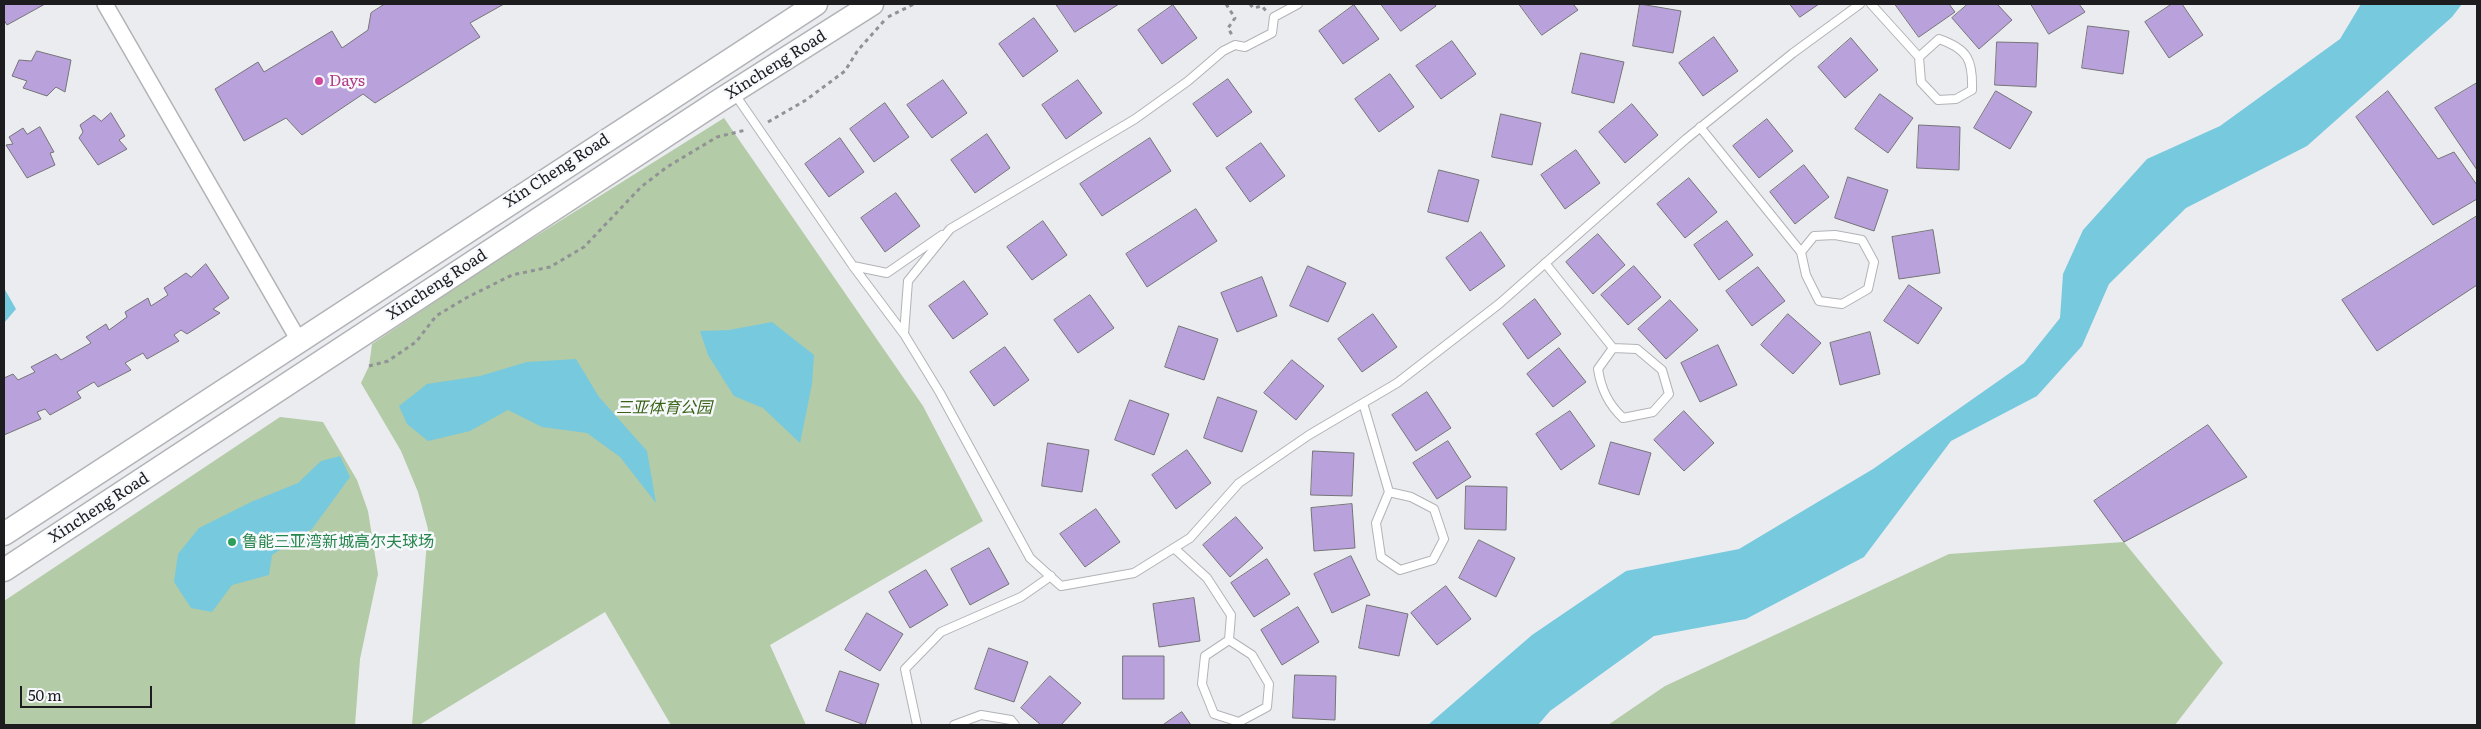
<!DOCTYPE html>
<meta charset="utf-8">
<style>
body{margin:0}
#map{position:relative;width:2481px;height:729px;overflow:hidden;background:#ebecf0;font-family:Literata,serif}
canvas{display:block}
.frame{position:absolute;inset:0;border:5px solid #1d1d1f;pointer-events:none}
.scale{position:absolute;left:20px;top:686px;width:132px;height:22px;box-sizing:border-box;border:2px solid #1d1d1f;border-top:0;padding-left:6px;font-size:15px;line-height:18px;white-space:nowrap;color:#1d1d1f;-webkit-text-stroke:4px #f8f9fd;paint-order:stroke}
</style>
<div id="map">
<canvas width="2481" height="729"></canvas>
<div class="frame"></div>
<div class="scale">50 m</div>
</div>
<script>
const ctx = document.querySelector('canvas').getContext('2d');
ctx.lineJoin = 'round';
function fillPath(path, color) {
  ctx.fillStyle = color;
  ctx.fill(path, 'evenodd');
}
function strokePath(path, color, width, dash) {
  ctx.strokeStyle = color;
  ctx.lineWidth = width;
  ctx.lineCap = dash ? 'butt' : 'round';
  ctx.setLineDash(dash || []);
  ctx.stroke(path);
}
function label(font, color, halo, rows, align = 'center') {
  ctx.font = font + ' Literata,"Noto Sans SC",serif';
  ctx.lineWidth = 5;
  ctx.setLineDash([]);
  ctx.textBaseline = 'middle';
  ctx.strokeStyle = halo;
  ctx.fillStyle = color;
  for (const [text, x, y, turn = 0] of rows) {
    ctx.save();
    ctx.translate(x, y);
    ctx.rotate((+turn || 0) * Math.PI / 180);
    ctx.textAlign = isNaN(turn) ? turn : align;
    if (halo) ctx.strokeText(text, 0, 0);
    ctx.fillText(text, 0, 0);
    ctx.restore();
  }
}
fillPath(new Path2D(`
 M724 118 923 406 983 521 770 645 806 725H671L605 612 419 725H412L428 529 418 492 401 451 361 383 369 366 372 344 485 268Z
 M280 417 323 422 357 480 368 511 378 574 360 659 355 725H4V601Z
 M2124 542 2223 663 2175 725H1608L1665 686 1949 554Z`), '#b3cba7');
fillPath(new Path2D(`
 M2361 4H2462L2452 17 2307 146 2186 208 2109 284 2082 346 2037 396 1951 441 1864 557 1746 619 1654 636 1550 711 1538 725H1428L1532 635 1626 571 1739 549 1873 469 2024 363 2060 318 2063 274 2083 230 2147 159 2220 126 2340 39Z
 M4 288 16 309 4 323Z
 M772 322 814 355 812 384 800 443 763 408 734 396 708 355 700 331 729 330Z
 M576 359 599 397 647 451 656 503 620 457 587 433 542 427 508 410 470 431 428 441 407 424 399 406 427 384 480 376 527 362Z
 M340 456 350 477 312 529 272 555 269 575 232 585 212 612 191 608 174 582 178 554 199 528 251 502 298 483 321 461Z`), '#77c9de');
const building = new Path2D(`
 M4 4H45L7 25 4 20Z
 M385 4H504L470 23 480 37 375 103 363 94 302 135 286 118 244 141 215 89 258 62 264 72 332 31 342 48 368 30 371 13Z
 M1056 4H1119L1075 32Z
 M1381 4H1435L1436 6 1401 31Z
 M1519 4H1573L1578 10 1542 35Z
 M1640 4 1681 11 1673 53 1633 46Z
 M1790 4H1819L1800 17Z
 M1895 4H1949L1955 12 1919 37Z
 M1968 4H1997L2012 20 1979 49 1952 18Z
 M2031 4H2079L2085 12 2049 34Z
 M2172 4H2182L2203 35 2169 58 2145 22Z
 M1173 5 1197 38 1162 64 1138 30Z
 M1354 5 1379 39 1343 64 1319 31Z
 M1034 18 1058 51 1023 77 999 44Z
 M2088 26 2129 31 2123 74 2082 68Z
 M1714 37 1738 71 1703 96 1679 63Z
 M1851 38 1878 70 1845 98 1818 67Z
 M1452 41 1476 74 1441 99 1416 66Z
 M1997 42 2038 43 2036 87 1995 85Z
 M37 51 71 60 65 92 56 87 47 96 23 88 27 81 12 76 19 60 31 61Z
 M1581 53 1624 62 1614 103 1572 93Z
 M1390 74 1414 107 1379 132 1355 99Z
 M1228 79 1252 112 1217 137 1193 104Z
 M943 80 967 113 932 138 907 105Z
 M1078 80 1102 113 1066 139 1042 105Z
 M2477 83V170L2435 108Z
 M1996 91 2032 112 2010 149 1974 128Z
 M2388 91 2438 159 2454 152 2477 185V199L2433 225 2356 117Z
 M1880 94 1913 118 1888 153 1855 129Z
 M885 103 909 137 874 162 850 129Z
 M1632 104 1658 135 1625 163 1599 132Z
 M111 113 125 136 119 140 127 149 98 165 79 138 83 132 80 125 94 115 101 121Z
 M1501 114 1541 123 1532 165 1492 157Z
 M1767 119 1793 151 1759 178 1733 146Z
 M1919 125 1960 127 1959 170 1917 168Z
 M40 127 54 152 50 153 55 165 27 178 6 145 13 144 9 137 23 128 27 134Z
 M987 134 1010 168 975 193 951 160Z
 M840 138 864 172 829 197 805 164Z
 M1150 138 1171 171 1102 216 1080 184Z
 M1261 143 1285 176 1250 202 1226 168Z
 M1576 150 1600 183 1565 209 1541 175Z
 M1804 165 1829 197 1795 224 1770 192Z
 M1439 170 1479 180 1468 222 1428 212Z
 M1848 177 1888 190 1874 231 1835 218Z
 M1689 178 1717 212 1685 238 1657 204Z
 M896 193 920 226 885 252 861 218Z
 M1196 209 1217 241 1147 287 1126 254Z
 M2477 216V285L2377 351 2342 300Z
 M1043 221 1067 255 1032 280 1007 247Z
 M1727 221 1753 255 1719 280 1694 245Z
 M1933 230 1940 273 1899 279 1892 237Z
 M1481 232 1505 266 1470 291 1446 258Z
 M1598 234 1625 265 1593 294 1566 262Z
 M206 264 229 298 213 309 220 313 187 334 181 330 174 335 179 341 147 359 143 353 125 363 131 370 98 387 94 382 77 392 81 398 50 415 45 409 37 412 41 419 4 435V378L13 374 18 380 35 372 31 367 56 354 61 360 91 343 86 337 106 324 109 330 127 317 125 312 148 298 151 306 168 295 164 288 186 273 191 277Z
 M1308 266 1346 283 1328 322 1290 306Z
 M1634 266 1661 297 1628 325 1601 295Z
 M1758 267 1785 301 1752 326 1726 291Z
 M1262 277 1277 316 1237 332 1221 293Z
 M964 281 988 314 953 339 929 306Z
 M1909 285 1942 308 1918 344 1884 321Z
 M1090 295 1114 328 1078 353 1054 320Z
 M1535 299 1561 334 1528 359 1503 324Z
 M1670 300 1698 330 1666 359 1638 329Z
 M1373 314 1397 347 1362 372 1338 339Z
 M1788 314 1821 343 1793 374 1761 345Z
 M1179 326 1218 339 1204 380 1165 367Z
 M1870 332 1880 374 1840 385 1830 343Z
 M1718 345 1737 385 1700 402 1681 363Z
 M1005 347 1029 380 994 406 970 372Z
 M1559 348 1586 382 1553 407 1527 374Z
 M1292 360 1324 386 1296 420 1264 393Z
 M1427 392 1451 428 1416 451 1392 415Z
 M1218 397 1257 411 1242 452 1204 438Z
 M1130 400 1169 414 1154 455 1115 440Z
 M1570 411 1595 446 1561 470 1536 434Z
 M1684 411 1714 443 1684 471 1654 440Z
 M2208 425 2247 477 2124 542 2094 501Z
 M1448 441 1471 477 1437 499 1413 463Z
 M1611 442 1651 453 1639 495 1599 484Z
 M1048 443 1089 450 1082 492 1042 486Z
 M1187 450 1211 483 1176 509 1152 475Z
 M1313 451 1354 453 1352 496 1311 495Z
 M1466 486 1507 487 1506 530 1465 529Z
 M1352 504 1355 548 1314 551 1311 508Z
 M1096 509 1120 542 1085 567 1060 534Z
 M1236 517 1263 548 1230 577 1203 545Z
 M1479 540 1515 558 1496 597 1459 578Z
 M989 548 1009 584 970 605 951 569Z
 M1351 556 1370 595 1332 613 1314 574Z
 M1267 559 1290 594 1254 617 1231 583Z
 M926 570 948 605 910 628 889 592Z
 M1446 586 1471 619 1437 645 1411 613Z
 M1194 598 1200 641 1159 647 1153 604Z
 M1367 605 1408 614 1399 656 1359 648Z
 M1298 607 1319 642 1282 665 1261 630Z
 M867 613 903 634 880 671 845 650Z
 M989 648 1028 662 1014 702 975 689Z
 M1123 656H1164V699H1123Z
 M840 671 879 684 865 725 826 711Z
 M1295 675 1336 676 1335 720 1293 718Z
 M1050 676 1081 703 1061 725H1041L1021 708Z
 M1182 712 1191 725H1163Z`);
fillPath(building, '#b9a2dc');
strokePath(building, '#757477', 1);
const service = new Path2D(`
 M1298 4 1274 17 1272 33 1245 47 1235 45 1223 51 1188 81 1135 119 950 229 908 281 904 334 940 393 1030 558 1061 586 1134 573 1190 538 1239 483 1309 435 1397 383 1499 304 1686 139 1793 53 1860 4
 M1871 4 1919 57 1921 82 1938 100 1956 99 1972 90C1973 60 1968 49 1939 39L1919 57
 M734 93 853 266 904 334
 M1700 127 1801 252 1806 275 1819 301 1842 304 1868 289 1874 262 1862 240 1835 235 1814 236 1801 252
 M1545 263 1613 348 1637 349 1662 370 1669 394 1653 412 1623 418C1608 404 1601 389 1598 369L1613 348
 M853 266 887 273 942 235
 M1363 403 1389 492 1376 523 1381 557 1400 570 1433 560 1444 539 1434 509 1411 497 1389 492
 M1174 548 1207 578 1231 615 1229 640 1205 656 1202 684 1214 714 1239 722 1267 707 1269 684 1252 655 1229 640
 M917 725 905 669 941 632 1021 597 1051 576
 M954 725 981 715 1011 720 1015 725`);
const minor = new Path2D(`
 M105 4 298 339`);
const primary = new Path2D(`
 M4 534 816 4
 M4 570 717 102 872 4`);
strokePath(service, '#b2b3b7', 10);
strokePath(minor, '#b2b3b7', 18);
strokePath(primary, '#b2b3b7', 25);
strokePath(new Path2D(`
 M1226 4 1235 18 1228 28 1232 35
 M1250 4 1253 8 1262 6 1266 11
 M888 17 914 4
 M768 122 806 100 845 71 858 50 884 21
 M369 366 388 361 416 342 436 316 466 298 512 275 550 267 584 247 641 187 667 167 717 137 746 130`), '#919295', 3, [4, 4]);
strokePath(service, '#fff', 8);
strokePath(minor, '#fff', 15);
strokePath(primary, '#fff', 22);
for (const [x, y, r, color] of [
 [319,81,5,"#d1479c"],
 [232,542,5,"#2e9e5b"]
]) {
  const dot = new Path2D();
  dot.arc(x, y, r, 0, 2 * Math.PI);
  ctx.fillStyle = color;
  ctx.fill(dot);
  strokePath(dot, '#f8f9fd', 2);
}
label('16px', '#1d1d1f', '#f8f9fd', [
 ["Xincheng Road",776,65,-32],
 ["Xin Cheng Road",557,171,-33],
 ["Xincheng Road",437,285,-33],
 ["Xincheng Road",99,508,-33]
]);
label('16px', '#b23c85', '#f8f9fd', [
 ["Days",329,81]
], 'left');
label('italic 16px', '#386317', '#f8f9fd', [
 ["三亚体育公园",664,408]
]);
label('16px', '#27864d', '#f8f9fd', [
 ["鲁能三亚湾新城高尔夫球场",242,542]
], 'left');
</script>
